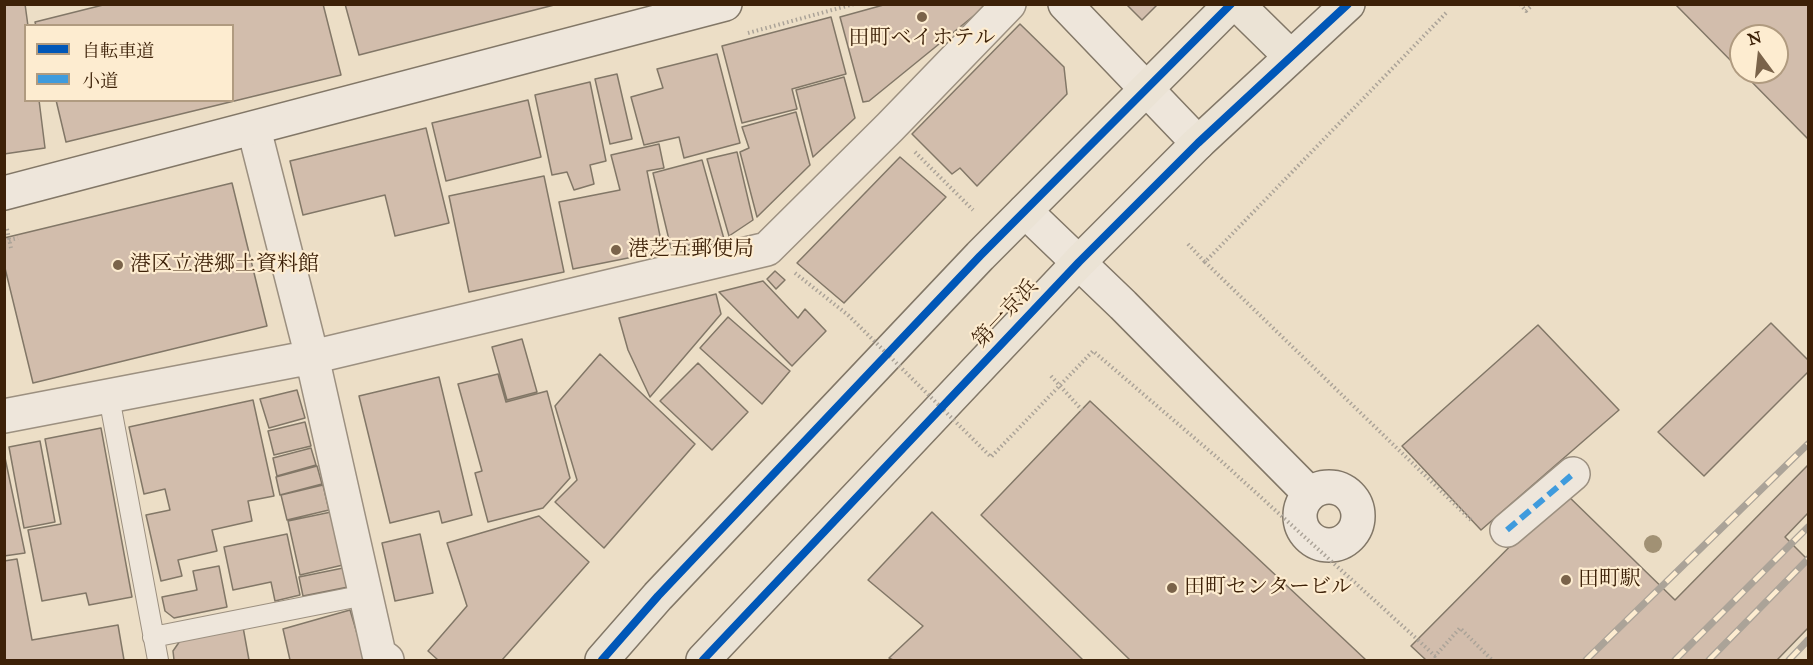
<!DOCTYPE html>
<meta charset="utf-8">
<style>
body{margin:0}
#map{position:relative;width:1813px;height:665px;overflow:hidden;background:#ecdec6;font-family:"IM FELL Great Primer","Noto Serif JP",serif}
canvas{display:block}
.frame{position:absolute;inset:0;border:6px solid #3d2108;pointer-events:none}
.legend{position:absolute;left:24px;top:24px;width:210px;height:78px;box-sizing:border-box;background:#fdecd0;border:2px solid #b09b80;margin:0;padding:8px 10px;list-style:none;font-size:18px;color:#3d2108}
.legend li{display:flex;align-items:center;gap:12px;height:30px}
.legend b{width:30px;border:2px solid #b09b80}
.north{position:absolute;left:1729px;top:24px;width:60px;height:60px;box-sizing:border-box;background:#fdecd0;border:2px solid #b09b80;border-radius:50%;rotate:345deg;font-size:16px;font-weight:700;line-height:24px;text-align:center;color:#3d2108}
.north::after{content:'';display:block;margin:auto;width:21px;height:27px;background:#7a634a;clip-path:polygon(50% 0,100% 100%,50% 72%,0 100%)}
</style>
<div id="map">
<canvas width="1813" height="665"></canvas>
<div class="frame"></div>
<ul class="legend">
<li><b style="height:8px;background:#0057b8"></b>自転車道</li>
<li><b style="height:8px;background:#3f9bdd"></b>小道</li>
</ul>
<div class="north">N</div>
</div>
<script>
const ctx = document.querySelector('canvas').getContext('2d');
ctx.lineJoin = 'round';
function fillPath(path, color) {
  ctx.fillStyle = color;
  ctx.fill(path, 'evenodd');
}
function strokePath(path, color, width, dash) {
  ctx.strokeStyle = color;
  ctx.lineWidth = width;
  ctx.lineCap = dash ? 'butt' : 'round';
  ctx.setLineDash(dash || []);
  ctx.stroke(path);
}
function label(font, color, halo, rows, align = 'center') {
  ctx.font = font + ' "IM FELL Great Primer","Noto Serif JP",serif';
  ctx.lineWidth = 4.5;
  ctx.setLineDash([]);
  ctx.textBaseline = 'middle';
  ctx.strokeStyle = halo;
  ctx.fillStyle = color;
  for (const [text, x, y, turn = 0] of rows) {
    ctx.save();
    ctx.translate(x, y);
    ctx.rotate((+turn || 0) * Math.PI / 180);
    ctx.textAlign = isNaN(turn) ? turn : align;
    if (halo) ctx.strokeText(text, 0, 0);
    ctx.fillText(text, 0, 0);
    ctx.restore();
  }
}
const building = new Path2D(`
 M4 4H25L28 26H26V100H39L45 148 4 154Z
 M107 4H323L341 75 66 142 56 100H232V26H36L35 22Z
 M345 4H558L359 55Z
 M887 4 987 5 869 101 863 102 840 17Z
 M1126 4H1158L1142 20Z
 M1675 4H1808V139L1742 72H1777V36H1741V71Z
 M831 17 846 74 792 89 797 109 742 123 722 46Z
 M1020 24 1064 67 1067 94 977 186 960 168 952 174 912 134Z
 M717 54 740 143 684 158 679 137 644 145 631 97 663 88 657 69Z
 M617 74 632 139 610 144 595 79Z
 M844 77 855 118 813 157 796 90Z
 M590 82 606 161 590 165 594 184 574 190 567 172 552 175 535 95Z
 M528 100 541 157 446 181 432 123Z
 M796 112 810 165 757 217 740 152 749 148 742 127Z
 M426 128 449 223 395 236 385 195 303 215 290 161Z
 M659 144 664 168 647 171 663 251 573 269 559 202 620 190 611 155Z
 M737 152 753 220 729 236 707 159Z
 M900 157 946 197 844 303 797 263Z
 M702 160 724 239 671 248 653 173Z
 M544 176 564 272 469 292 449 196Z
 M232 183 267 326 33 383 4 264V238Z
 M775 271 785 280 776 289 767 279Z
 M763 281 798 318 805 309 826 331 792 366 719 292Z
 M716 294 721 314 650 397 628 350 619 318Z
 M728 317 790 371 762 404 700 348Z
 M1771 323 1808 360V372L1704 476 1658 432Z
 M1538 325 1619 410 1481 530 1402 446Z
 M522 339 537 392 507 400 492 347Z
 M600 354 695 444 604 548 555 502 577 480 555 406Z
 M698 363 748 412 712 450 660 401Z
 M498 374 506 402 547 391 570 478 543 508 488 522 475 473 482 471 458 384Z
 M439 377 472 515 442 523 439 511 390 523 359 396Z
 M297 390 305 418 269 428 260 399Z
 M253 400 274 496 248 501 252 521 212 530 217 551 178 560 182 576 161 581 146 515 170 510 165 489 144 494 129 427Z
 M1090 401 1366 660H1130L981 515Z
 M305 422 311 446 274 455 268 431Z
 M101 428 132 597 89 605 86 593 42 601 28 530 61 524 45 439Z
 M40 441 55 522 24 528 9 447Z
 M311 448 316 465 277 476 273 458Z
 M4 453 25 553 4 556Z
 M1808 465V513L1785 537 1808 560V628L1777 660H1426L1411 646 1564 492 1675 600Z
 M317 466 322 484 280 495 276 477Z
 M323 485 329 510 287 520 281 495Z
 M331 512 343 565 300 575 288 521Z
 M932 512 1083 660H893L889 658 923 626 868 580Z
 M539 516 589 562 502 660H438L428 651 467 606 447 543Z
 M287 534 300 595 275 601 271 582 233 590 224 547Z
 M420 534 433 593 395 601 382 543Z
 M17 559 32 640 118 625 124 660H4V561Z
 M219 566 227 607 174 618 165 611 162 597 197 590 193 571Z
 M343 568 348 587 303 596 299 577Z
 M350 610 365 660H290L283 629Z
 M243 627 249 660H174L173 651 182 638Z`);
fillPath(building, '#d2bdac');
strokePath(building, '#827767', 1.5);
const lane = new Path2D(`
 M109 397 158 660
 M153 637 365 595`);
const street = new Path2D(`
 M254 129 312 357 379 654 387 660
 M4 416 312 357 767 249 890 127 1009 4
 M1507 530 1573 474`);
const secondary = new Path2D(`
 M1065 4 1198 143
 M4 193 725 4
 M1025 211 1123 305 1310 494
 M1300 516a29 29 0 1 1 58 0a29 29 0 1 1-58 0Z`);
const highway = new Path2D(`
 M1237 4 1291 57
 M602 660 658 596 980 256 1231 4
 M703 660 1079 262 1198 143 1348 4`);
strokePath(lane, '#9c9080', 22);
strokePath(street, '#9c9080', 36);
strokePath(secondary, '#827767', 36);
strokePath(highway, '#827767', 36);
strokePath(new Path2D(`
 M1520 4 1526 11 1533 4
 M1446 13 1205 262 1472 521
 M748 33 854 4
 M915 152 973 210
 M7 229 11 248
 M9 240 18 238
 M1188 244 1205 262
 M795 273 848 315
 M1051 376 1082 410
 M1418 640 1435 656 1460 628 1492 660`), '#aba398', 4, [1.5, 3]);
strokePath(lane, '#eee6db', 20);
strokePath(street, '#eee6db', 33);
strokePath(secondary, '#eee6db', 33);
strokePath(highway, '#ebe3d5', 33);
const rail = new Path2D(`
 M1586 660 1808 444
 M1675 660 1808 527
 M1709 660 1808 559
 M1789 660 1808 640`);
strokePath(rail, '#aba398', 7);
strokePath(rail, '#fdecd0', 4.5, [14]);
strokePath(new Path2D(`
 M848 315 991 457 1093 351 1220 460 1418 640`), '#aba398', 4, [1.5, 3]);
strokePath(new Path2D(`
 M1507 530 1573 474`), '#3f9bdd', 6, [12, 6]);
strokePath(new Path2D(`
 M602 660 658 596 980 256 1231 4
 M703 660 1079 262 1198 143 1348 4`), '#0057b8', 8);
ctx.fillStyle = '#a19174';
for (const [x, y] of [
 [1653,544]
]) {
  ctx.beginPath();
  ctx.arc(x, y, 9, 0, 2 * Math.PI);
  ctx.fill();
}
for (const [x, y, r, color] of [
 [922,17,6,"#7a634a"],
 [616,250,6,"#7a634a"],
 [118,265,6,"#7a634a"],
 [1566,580,6,"#7a634a"],
 [1172,588,6,"#7a634a"]
]) {
  const dot = new Path2D();
  dot.arc(x, y, r, 0, 2 * Math.PI);
  ctx.fillStyle = color;
  ctx.fill(dot);
  strokePath(dot, '#fdecd0', 2);
}
label('21px', '#3d2108', '#fdecd0', [
 ["田町ベイホテル",922,39,"center"],
 ["港芝五郵便局",628,250],
 ["港区立港郷土資料館",130,265],
 ["田町駅",1578,580],
 ["田町センタービル",1184,588]
], 'left');
label('21px', '#3d2108', '#fdecd0', [
 ["第一京浜",1006,314,-47]
]);
</script>
